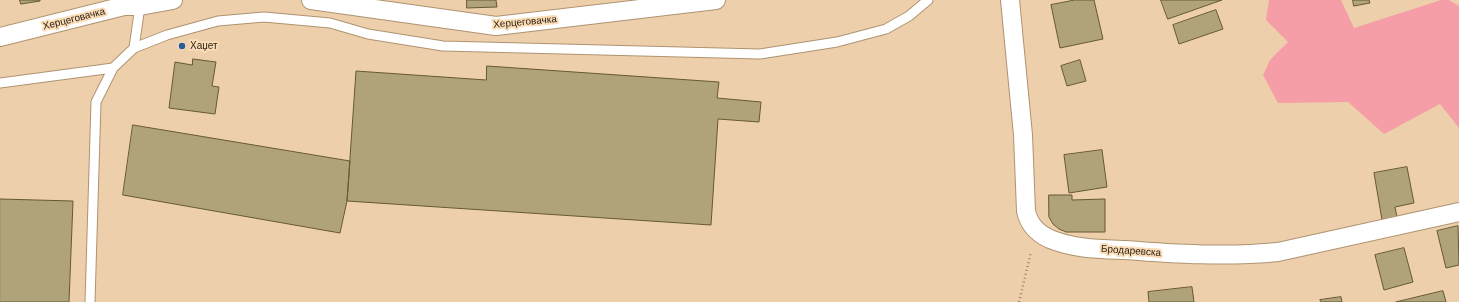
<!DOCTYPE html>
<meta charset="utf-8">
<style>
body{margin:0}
canvas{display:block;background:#edcfab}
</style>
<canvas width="1459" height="302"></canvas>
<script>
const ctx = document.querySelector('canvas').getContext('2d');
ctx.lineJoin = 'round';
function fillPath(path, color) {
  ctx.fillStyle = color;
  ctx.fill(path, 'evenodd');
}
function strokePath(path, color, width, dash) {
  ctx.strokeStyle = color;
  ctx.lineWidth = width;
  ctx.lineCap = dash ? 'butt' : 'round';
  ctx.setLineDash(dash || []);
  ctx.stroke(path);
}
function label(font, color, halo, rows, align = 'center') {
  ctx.font = font + ' "Work Sans",sans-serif';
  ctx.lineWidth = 4;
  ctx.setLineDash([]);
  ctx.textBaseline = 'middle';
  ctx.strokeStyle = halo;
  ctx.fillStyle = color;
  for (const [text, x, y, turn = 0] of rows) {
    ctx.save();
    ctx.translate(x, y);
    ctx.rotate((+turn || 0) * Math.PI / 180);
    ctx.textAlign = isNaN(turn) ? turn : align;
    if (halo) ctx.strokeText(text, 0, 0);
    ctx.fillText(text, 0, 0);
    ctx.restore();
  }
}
fillPath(new Path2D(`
 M1269 0H1341L1354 28 1441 0H1449L1459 6V128L1440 104 1384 134 1348 102 1278 103 1263 75 1270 60 1288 42 1266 20Z`), '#f59ea8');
const building = new Path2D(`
 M20 0H40V1L21 4Z
 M467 0H496L497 7 467 8Z
 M1075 0H1094L1103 39 1060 48 1051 5Z
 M1161 0H1222L1168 19Z
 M1353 0H1369L1370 3 1354 6Z
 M1216 10 1223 29 1179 44 1173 25Z
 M193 59 216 62 212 86 219 87 215 114 169 108 175 62 192 65Z
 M1080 60 1086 81 1067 86 1061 66Z
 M487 66 719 82 717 98 761 102 759 122 718 119 711 225 347 201 356 71 486 80Z
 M133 125 350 161 347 201 340 233 123 195Z
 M1102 150 1107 187 1069 193 1064 155Z
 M1407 167 1414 203 1395 207 1397 217 1382 220 1374 173Z
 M1049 195H1072V200L1105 199V232H1066L1059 229 1053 224 1049 217Z
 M0 199 73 201 69 302H0Z
 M1458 226 1459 265 1446 268 1437 231Z
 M1404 248 1413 282 1384 290 1375 255Z
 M1192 287 1194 302H1149L1148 292Z
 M1443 291 1446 302H1396Z
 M1341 297 1342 302H1321L1320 300Z`);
fillPath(building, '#b0a37a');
strokePath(building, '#665932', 1);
const service = new Path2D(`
 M134 48 167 35 218 21 264 17 330 23 368 34 443 46 760 54 837 42 886 29 909 16 928 0
 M0 83 113 68 134 48 140 6
 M90 302 96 102 113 68`);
const minor = new Path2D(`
 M311 0 496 26 716 0
 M1010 0 1023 135 1026 211C1029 225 1037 233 1050 239 1074 249 1100 249 1125 250 1176 254 1227 257 1278 252L1459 212
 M0 37 124 6H140L173 0`);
strokePath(service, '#af9371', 11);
strokePath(minor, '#af9371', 20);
strokePath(new Path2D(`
 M1019 302 1031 252`), '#9a846a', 2.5, [1, 3]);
strokePath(service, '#fff', 9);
strokePath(minor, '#fff', 18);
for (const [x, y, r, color] of [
 [182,46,4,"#285e97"]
]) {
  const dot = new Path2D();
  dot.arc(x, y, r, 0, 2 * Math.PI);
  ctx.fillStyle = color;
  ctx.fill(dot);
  strokePath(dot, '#fadcb7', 1.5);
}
label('10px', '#2f2416', '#fadcb7', [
 ["Херцеговачка",74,19,-14],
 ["Херцеговачка",525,22,-5],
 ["Бродаревска",1131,251,4]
]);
label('10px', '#2f2416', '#fadcb7', [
 ["Хаџет",190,46]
], 'left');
</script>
